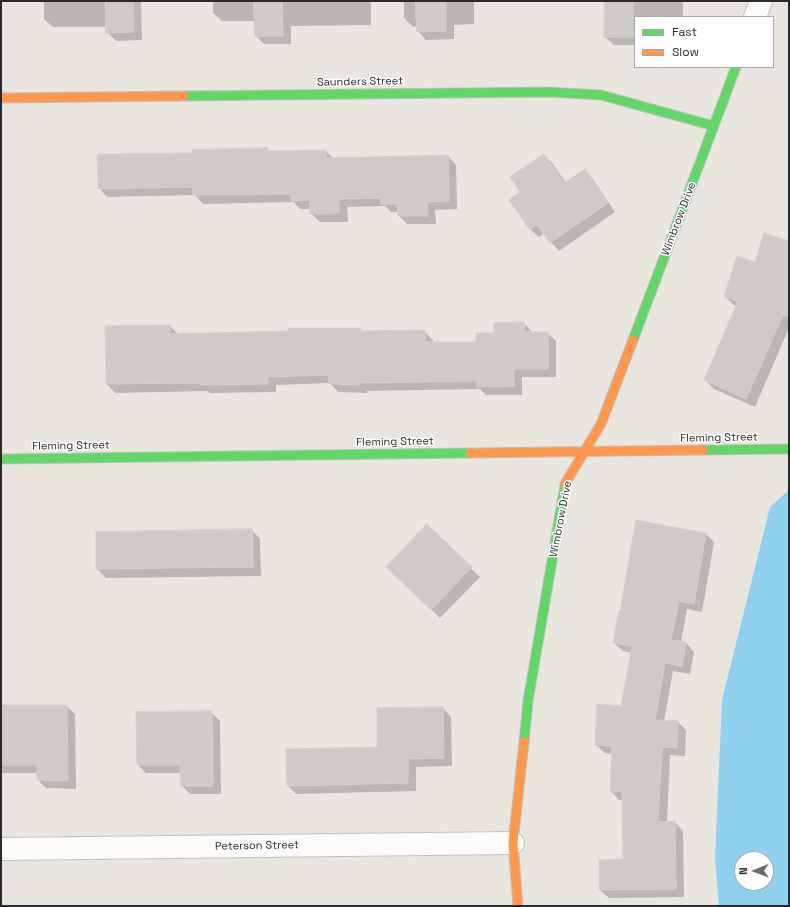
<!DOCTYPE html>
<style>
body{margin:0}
#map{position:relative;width:790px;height:907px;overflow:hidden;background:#e9e5df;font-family:"Space Grotesk",sans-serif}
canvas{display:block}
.frame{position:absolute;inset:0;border:2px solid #2a2a2a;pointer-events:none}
.legend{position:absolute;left:634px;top:16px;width:140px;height:52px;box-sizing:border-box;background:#fff;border:1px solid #aaa;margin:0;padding:5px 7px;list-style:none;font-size:12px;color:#2a2a2a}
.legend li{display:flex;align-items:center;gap:8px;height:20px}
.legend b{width:20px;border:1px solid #aaa}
.north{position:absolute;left:734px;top:851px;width:40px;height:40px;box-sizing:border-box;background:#fff;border:1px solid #aaa;border-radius:50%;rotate:269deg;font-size:11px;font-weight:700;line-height:16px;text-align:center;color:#2a2a2a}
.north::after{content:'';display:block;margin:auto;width:14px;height:18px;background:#6d6b69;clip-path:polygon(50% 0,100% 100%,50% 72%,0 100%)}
</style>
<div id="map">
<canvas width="790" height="907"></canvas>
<div class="frame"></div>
<ul class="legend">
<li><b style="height:5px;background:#63d668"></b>Fast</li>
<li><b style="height:5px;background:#ff974d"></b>Slow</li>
</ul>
<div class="north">N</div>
</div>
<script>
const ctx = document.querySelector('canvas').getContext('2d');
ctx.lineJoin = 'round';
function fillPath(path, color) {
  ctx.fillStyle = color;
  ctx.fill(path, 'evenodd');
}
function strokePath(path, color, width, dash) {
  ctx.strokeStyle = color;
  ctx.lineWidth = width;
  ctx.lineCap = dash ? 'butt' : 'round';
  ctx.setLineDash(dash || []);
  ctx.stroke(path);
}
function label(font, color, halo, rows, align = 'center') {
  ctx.font = font + ' "Space Grotesk",sans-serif';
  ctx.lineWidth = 3;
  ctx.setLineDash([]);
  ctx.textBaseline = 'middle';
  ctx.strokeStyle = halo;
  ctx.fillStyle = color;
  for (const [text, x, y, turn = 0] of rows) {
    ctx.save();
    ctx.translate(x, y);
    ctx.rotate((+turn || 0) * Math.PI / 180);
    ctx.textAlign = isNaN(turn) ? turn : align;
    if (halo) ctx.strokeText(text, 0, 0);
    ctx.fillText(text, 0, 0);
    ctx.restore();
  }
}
fillPath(new Path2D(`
 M789 490V906H719L715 859 722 700 770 507ZM742 859H766V883H742Z`), '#8fd1ee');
fillPath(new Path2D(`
 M44 1H141L142 40 116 41 107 32V27H53L44 19Z
 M213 1H371V25L291 26V44H264L256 36 255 21H222L213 13Z
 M404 1H474V24L454 25V39L426 40 418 31V26L413 27 404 18Z
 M606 1H683V17H635V45H614L605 37Z
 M267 149 270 152 326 151 334 159 448 156 456 165 457 209 435 210 436 224H407L399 216V212H391L385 206 347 207 348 222H320L311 213V209H300L294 202 203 204 195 195 107 197 99 188 194 154Z
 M544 155 552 163 566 183 584 170 593 179 615 212 559 251 551 242 545 233 539 237 530 229 522 192Z
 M789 242V328L755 407 714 389 705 380 737 306 734 305 725 296Z
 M524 323 532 332V333H547L556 341V377H522V395H486L480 389 367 391V393L338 392 330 383 276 385V392L210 393 208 391 115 393 107 384 106 327 170 326 178 334 361 329 364 332 424 331 433 340V343L477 342 495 334Z
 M427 525 480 577 440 618 388 567Z
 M252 530 260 539 261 576 106 578 97 569V533Z
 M706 534 714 542 702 612 687 609 681 642 686 643 694 652 690 674 673 671 664 721 678 722 686 730 685 756 670 755 667 822H675L683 831 684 897 609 898 600 890 624 860 623 800H619L611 791 613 754 605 753 596 745 622 707 632 653 623 651 614 643Z
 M1 706H66L75 714 76 789 46 788 38 780V773H1Z
 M443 708 451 717 452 766 416 767V791L296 794 288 786 378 748Z
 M211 712 220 721 221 794H190L182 786 181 773H146L138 765Z`), '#0003');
const building = new Path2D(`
 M106 1H133L134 32 106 33Z
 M254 1H282L283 36H255Z
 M416 1H446V31L417 32Z
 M605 1H633V37H604Z
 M268 148V151L326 150V158L448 155 449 201 427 202 428 216H398L397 204H381V198L339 199V213L310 214V200L291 201V194L193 195V187L98 189 97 154 193 153 192 150Z
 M544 154 564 183 585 169 608 203 550 243 537 224 530 230 509 200 520 192 510 177Z
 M764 233 789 241V317L783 315 746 399 704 380 738 301 724 296 737 256 755 262Z
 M524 322 525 332H548V369H514V386L477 387V381L359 383V385L329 384V375L267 377 268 384 201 385V383L106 384 105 326 170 325V334L288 331V328H361V331L425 330V342H476V333H494V323Z
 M636 520 706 533 694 604 679 601 671 640 686 642 682 666 665 663 655 720 678 721 677 748 662 747 658 822 675 821 676 889 599 890V860L623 859 622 792H610L612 746 595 745 597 704 621 706 632 646 613 643 619 610 620 611Z
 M427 524 472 567 431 610 386 567Z
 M252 529 253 567 96 569V532Z
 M1 705H67L68 781 37 780V765H1Z
 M443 707 444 758 408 759V783L287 786 286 749 377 747V708Z
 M212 711 213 786H181L180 765H137L136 712Z`);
fillPath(building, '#cecbc6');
strokePath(building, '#d4d1cb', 1);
const street = new Path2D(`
 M755 17 761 1
 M1 849 513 843`);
const fast = new Path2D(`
 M184 96 549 92 601 95 714 126
 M633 340 736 67
 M703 450 789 449
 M1 459 470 453
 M524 742 528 701 565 485`);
const slow = new Path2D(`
 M1 98 184 96
 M470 453 703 450
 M565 485 566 482 601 424 633 340
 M518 906 513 843 524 742`);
strokePath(street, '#c2c1c1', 24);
strokePath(fast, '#c2c1c1', 11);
strokePath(slow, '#c2c1c1', 11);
strokePath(street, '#fcfbfa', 22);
strokePath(fast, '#63d668', 9);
strokePath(slow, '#ff974d', 9);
label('11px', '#2a2a2a', '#fff', [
 ["Saunders Street",360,82,-1],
 ["Wimbrow Drive",679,219,-69],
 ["Fleming Street",719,438,-1],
 ["Fleming Street",395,442,-1],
 ["Fleming Street",71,446,-1],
 ["Wimbrow Drive",561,519,-79],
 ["Peterson Street",257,846,-1]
]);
</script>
